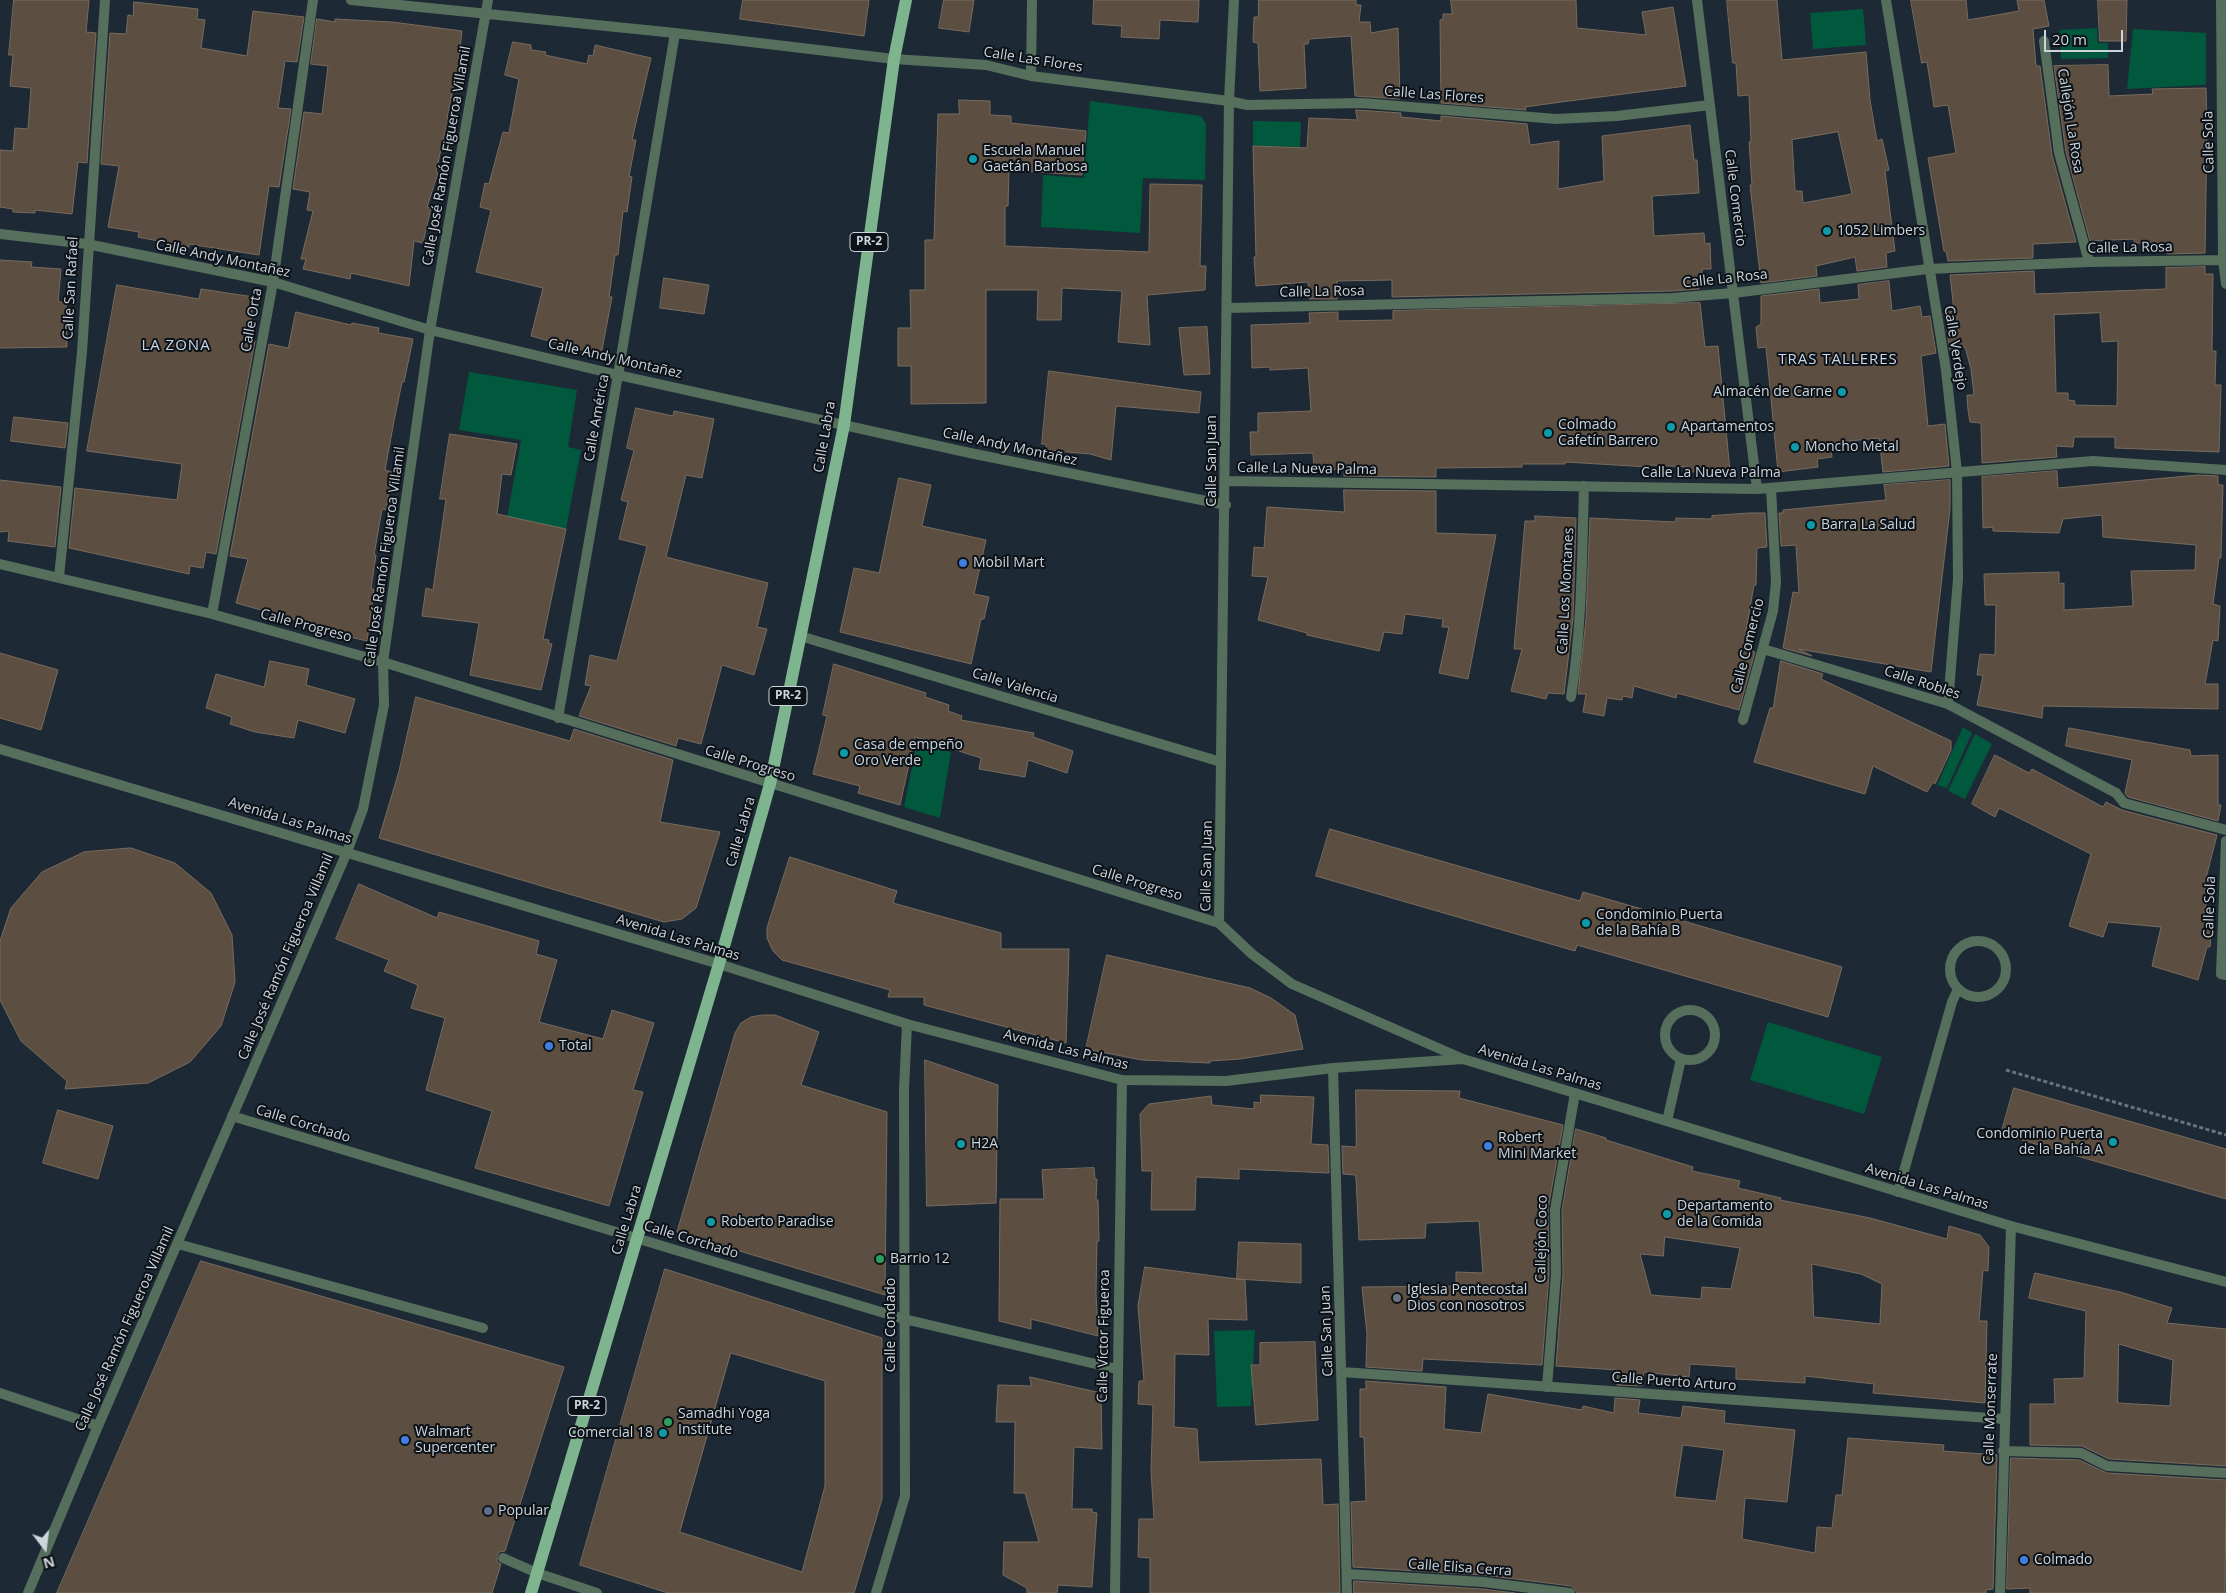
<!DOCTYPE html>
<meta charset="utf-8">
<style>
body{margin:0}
#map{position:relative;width:2226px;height:1593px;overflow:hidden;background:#1d2a36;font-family:"Open Sans",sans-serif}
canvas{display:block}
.north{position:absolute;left:20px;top:1523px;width:50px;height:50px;-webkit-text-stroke:4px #0c1217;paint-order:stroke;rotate:165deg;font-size:14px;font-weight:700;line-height:20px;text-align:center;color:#ccd4dc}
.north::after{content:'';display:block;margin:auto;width:18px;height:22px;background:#ccd4dc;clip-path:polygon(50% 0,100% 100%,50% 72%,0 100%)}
.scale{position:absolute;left:2044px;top:30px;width:79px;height:22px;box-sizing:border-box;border:2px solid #ccd4dc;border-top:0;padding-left:6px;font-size:15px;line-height:18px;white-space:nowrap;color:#ccd4dc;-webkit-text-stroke:4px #0c1217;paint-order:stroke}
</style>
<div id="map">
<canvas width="2226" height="1593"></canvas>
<div class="north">N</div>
<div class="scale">20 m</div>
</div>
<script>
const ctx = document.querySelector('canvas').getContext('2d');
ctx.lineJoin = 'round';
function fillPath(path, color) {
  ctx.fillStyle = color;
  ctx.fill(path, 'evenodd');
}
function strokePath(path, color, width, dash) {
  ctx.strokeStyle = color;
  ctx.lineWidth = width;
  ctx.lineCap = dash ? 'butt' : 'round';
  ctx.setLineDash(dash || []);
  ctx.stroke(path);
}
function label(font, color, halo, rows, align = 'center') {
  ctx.font = font + ' "Open Sans",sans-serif';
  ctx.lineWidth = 4;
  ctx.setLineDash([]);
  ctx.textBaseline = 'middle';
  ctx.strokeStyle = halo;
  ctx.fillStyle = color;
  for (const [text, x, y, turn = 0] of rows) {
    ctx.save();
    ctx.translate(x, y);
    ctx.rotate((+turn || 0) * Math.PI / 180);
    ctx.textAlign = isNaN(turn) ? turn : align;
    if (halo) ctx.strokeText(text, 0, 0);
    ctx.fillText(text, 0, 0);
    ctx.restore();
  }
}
fillPath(new Path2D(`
 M1863 9 1866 45 1813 49 1810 13Z
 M2097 28 2098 43H2108V58L2061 59 2060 30Z
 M2133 29 2206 33V85L2127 89Z
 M1090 101 1201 116 1206 124 1205 180 1143 178 1140 233 1041 227 1043 175 1084 178Z
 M1253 121 1301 122 1300 147 1253 146Z
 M469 372 577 390 568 447 581 450 566 529 507 518 521 440 459 430Z
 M1963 727 1972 733 1947 788 1937 785Z
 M1975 734 1992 744 1965 799 1948 791Z
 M917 742 951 752 940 818 904 807Z
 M1768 1022 1882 1057 1864 1114 1750 1080Z
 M1255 1330 1251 1406 1217 1407 1214 1331Z`), '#00583d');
const building = new Path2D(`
 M14 0H89L86 32 96 33 87 163 78 162 72 214 35 210V213L13 212V209L0 207V150L13 151 15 128 28 129 31 88 10 86 13 55H9Z
 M743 0H869L864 36 740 19Z
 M944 0H974L969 32 939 28Z
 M1094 0H1199L1198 22 1160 20 1159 39 1121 37 1122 26 1093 24Z
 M1259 0H1356V5H1361L1359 22H1370L1371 33 1398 28 1400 99 1355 96 1351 36 1309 39 1308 44H1304L1306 88 1260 91 1258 43 1253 42 1254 17H1258Z
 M1451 0H1576L1577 28 1646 35 1642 12 1673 7 1686 86 1561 102 1525 107 1526 110 1441 103 1440 20 1443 19V14H1452Z
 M1727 0H1777L1782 60 1866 52 1870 100 1877 141 1882 139 1889 170 1885 171 1895 251 1886 253 1887 267 1857 271 1855 257 1816 266 1817 276 1761 283 1750 185H1752L1749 142H1751L1749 95 1738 96 1736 63H1733ZM1838 132 1852 194 1803 203 1802 191H1795L1792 140Z
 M1911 0H1966L1968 20 2019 11 2017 0H2044L2049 26 2033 29 2036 66H2040L2052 155 2076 242 2033 244V258L1948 261 1946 251H1944L1928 158 1956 153 1948 105 1934 107 1927 62 1922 63Z
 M2098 0H2127L2126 41H2100Z
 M134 2 198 9 197 19 205 20 201 48 247 56 253 11 304 17 297 62 285 61 278 108 291 109 279 187 269 186 259 255 189 244V247L138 237 139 232 108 227 119 166 101 164 110 33 126 34 128 15 133 16Z
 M317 19 335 22V19L392 22 462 31 458 65 447 118H448L436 172 438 173 427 207 431 208 423 243 414 241 409 286 351 273 350 279 303 269 306 259H301L313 211 307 210 310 192 293 189 304 112 322 114 328 66 311 64Z
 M513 42 531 45V50L546 52 545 55 587 64 589 55 593 56 595 45 651 58 632 140H636L629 176 632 177 627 212 623 211 618 255H615L609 297H612L601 355 531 336 543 288 476 272 491 210 480 207 485 183 489 184 503 132 509 133 519 79 505 75Z
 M2108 65 2109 96 2153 94 2152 89 2206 88 2207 132 2205 253 2167 254V243H2134V239L2090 241 2066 152 2054 66Z
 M959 100 990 101V115L1011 116V123L1086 131 1082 175 1009 170 1008 206H1005V246L1149 252 1150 184 1202 185 1200 266H1206L1205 290 1147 295 1150 345 1118 342 1122 291 1062 288 1061 320H1037L1038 290H986V403L911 404V366H898V328H911L910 290H925V240H934L938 114H959Z
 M1356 110 1401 113V117L1441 121V116L1527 124 1530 145 1559 141 1558 189 1604 181 1602 136 1690 125 1694 160H1697L1699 193 1652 196 1654 236 1704 233 1705 244 1710 243 1711 269H1702L1703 282H1698L1699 289 1672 291 1392 297V280L1337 281V299H1309L1308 282 1256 286 1254 257H1256L1253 146 1307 148 1309 118 1357 120Z
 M0 260 32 262 31 267 61 269 58 302H66L67 347 0 348Z
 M2205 267V274H2213L2212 351H2216L2215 385H2221L2219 452 2115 448V437H2074L2073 447 2056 446 2057 457 1982 463 1981 423 1970 422 1968 410 1967 395H1974L1971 369 1965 347 1950 350 1944 313 1954 311 1950 275 2034 271 2035 294 2166 289V268ZM2100 313 2102 342 2118 341 2117 406 2074 405 2075 401 2068 400V393H2056L2054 315Z
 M664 278 709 285 704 314 660 308Z
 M1889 281 1892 311 1920 306 1922 317 1930 316 1936 353 1921 356 1928 426 1945 424 1949 466 1883 472 1879 438 1830 443 1832 457 1817 459 1818 467 1778 472 1766 347 1758 348 1756 327 1761 324V296L1819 289 1820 303 1859 299 1858 285Z
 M117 285 199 299 201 289 254 297 248 339 255 341 216 554 206 552 203 568 190 566 189 574 69 548 75 488 177 500 182 464 87 451Z
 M1700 303 1705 347 1718 346 1730 471 1688 472V467L1650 465 1649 467 1565 462V464H1522V467L1436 468V477L1344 476V470L1314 469 1313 453 1251 455 1250 432H1258V413L1311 411 1308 368 1270 370V367L1252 368 1251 325 1310 323 1309 313 1338 312V321L1393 320V311Z
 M296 312 351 325 352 323 379 328 378 333 413 339 404 382H402L394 421 385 470 392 472 386 510 382 509 374 555H376L371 589H374L367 641 303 626 304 622 236 603 248 559 230 556 269 344 288 348Z
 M1207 327 1210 374 1184 375 1179 328Z
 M1049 371 1201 392 1199 413 1116 406 1111 460 1090 454 1046 450V444H1042Z
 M636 408 673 416 674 411 714 419 702 478 686 475 666 557 768 583 757 627 767 629 754 675 722 665 701 744 678 738 676 746 579 716 591 686 585 685 590 655 617 661 647 546 619 539 628 502 621 500 634 450 627 448Z
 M14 417 68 423 65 448 11 441Z
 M450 434 517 444 511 475 502 474 497 514 566 529 543 639 549 640 548 643 552 644 541 690 470 675 479 623 422 616 426 588 433 590 446 499H440Z
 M2057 471 2058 488 2198 475 2218 476V485H2223L2221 558H2219L2213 604 2220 606 2218 641 2213 640 2205 684H2218V709L2043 706 2042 718 1977 705 1983 675H1977L1980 654 1995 655 1996 605H1985L1984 574 2059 572V584L2064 583V610L2133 606 2131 571 2195 570 2196 545 2103 537 2102 515 2063 519 2059 533 1993 531V527L1983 528 1982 477Z
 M899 478 931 485 922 526 986 540 974 594 989 597 984 619H981L971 664 840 632 854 568 879 573Z
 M0 480 61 487 55 547 8 541 9 531 0 532Z
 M1950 480V509L1931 672 1799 649 1812 656 1783 648 1793 592 1799 593 1796 545 1781 546 1779 513H1783V510L1886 500 1884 485Z
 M1344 490 1436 491V533L1496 535 1468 679 1439 673 1449 627H1442L1443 619 1405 614 1402 634 1384 632 1379 651 1307 635V633L1258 620 1268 577 1252 576 1254 547 1264 548 1267 507 1344 512Z
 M1749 513H1765L1767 547 1757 548 1756 585H1754L1743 648 1755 652 1739 710 1677 693 1676 698 1634 686 1632 698 1623 696 1622 700 1607 698 1604 716 1583 712 1586 694H1578L1586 619 1590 518 1675 522 1676 518 1712 519V516Z
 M1535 516 1576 518 1573 618 1564 694 1548 693 1546 699 1511 691 1522 649H1514L1525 521H1535Z
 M0 653 58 670 41 730 0 718Z
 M270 661 309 669 306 685 355 699 345 733 298 720 294 738 255 732 230 724 232 717 206 708 216 674 264 687Z
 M1781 661 1823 674 1821 679 1951 741V750L1935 784 1933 782 1927 792 1873 766 1865 794 1754 762 1770 708H1773Z
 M834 664 926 693 925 697 949 705 948 711 962 716 961 720 1034 733 1033 737 1073 751 1067 773 1028 760 1025 777 979 769 981 758 915 737 900 805 858 793 860 786 813 774 827 716 823 715Z
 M416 697 570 741 574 729 673 760 660 822 720 832 696 908 682 919 664 922 379 838 399 771Z
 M2069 728 2190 750 2191 756 2218 755V805H2221L2218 821 2128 797 2125 793 2132 760 2066 746Z
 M1995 755 2029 773 2032 769 2103 807 2106 802 2122 810 2217 835 2206 878 2211 879 2204 915 2213 916 2210 947H2207L2198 980 2152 966 2161 927 2108 922 2103 937 2069 926 2091 854 1999 808 1995 817 1972 804Z
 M1330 829 1580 901 1583 892 1842 967 1828 1017 1577 945 1575 951 1316 876Z
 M131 848 175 863 211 893 232 935 235 982 221 1026 190 1062 148 1083 65 1089 67 1081 21 1041 0 1000V941L11 908 42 872 84 852Z
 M790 857 897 891 893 903 1001 933V949H1069L1066 1043 924 1005V997H888L890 990 782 960 773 951 767 938V928Z
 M359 884 437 918 439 912 539 941 536 954 557 960 539 1022 603 1039 612 1010 654 1023 633 1090 643 1092 609 1206 475 1168 492 1111 426 1090 445 1018 411 1008 418 985 384 971 389 960 336 939Z
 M1107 955 1250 988 1271 998 1295 1015 1303 1049 1240 1059 1210 1061V1063L1142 1060 1086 1049Z
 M763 1015H775L819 1032 801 1085 887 1112 885 1295 677 1232 735 1033 741 1023 751 1017Z
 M925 1060 998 1085 996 1203 927 1206Z
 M2014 1088 2226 1149V1199L2001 1134Z
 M1356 1090 1460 1091 1459 1098 1563 1125 1548 1209 1549 1274 1542 1365 1423 1359 1422 1371 1366 1367 1367 1334 1362 1287 1456 1286V1272L1483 1273 1479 1221 1426 1223 1425 1238 1359 1240 1356 1178 1355 1175 1343 1174 1342 1146 1356 1147Z
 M1261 1095 1314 1097 1311 1144 1328 1145 1329 1173 1239 1169V1179L1196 1177 1195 1210H1151L1152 1171H1142L1140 1114 1149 1104 1211 1096 1212 1105 1254 1109V1102L1260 1103Z
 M58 1110 113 1126 98 1179 43 1163Z
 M1576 1129 1606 1138V1140L1693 1167 1692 1171 1740 1181 1738 1188 1781 1198 1780 1200 1870 1218 1947 1239 1949 1226 1980 1235 1989 1247 1988 1271 1983 1270 1979 1321H1987L1985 1403 1873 1393 1874 1384 1805 1376V1383L1736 1379V1367L1690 1364 1689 1377 1644 1372 1642 1386 1617 1385 1618 1370 1556 1366 1563 1274 1562 1211ZM1665 1237 1740 1248 1731 1289 1702 1287 1701 1299 1651 1295 1640 1254 1663 1256ZM1812 1264 1861 1274 1882 1284 1880 1324 1814 1317Z
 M1094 1168 1095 1179H1097L1096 1200H1098L1099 1241H1097L1096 1293 1098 1336 1031 1319V1329L999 1321 1000 1199H1044L1042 1170Z
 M1239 1242 1301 1244V1283L1237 1279Z
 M201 1261 564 1367 505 1551 499 1552 497 1556V1562L501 1564 492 1593H57Z
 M1145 1267 1245 1280 1247 1320 1208 1319 1209 1355 1175 1354 1174 1427 1197 1429 1199 1462 1321 1459 1323 1505 1338 1504 1340 1593H1150V1558L1138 1557 1139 1519H1154L1151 1471 1153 1405 1138 1404 1139 1381H1144L1138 1306Z
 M665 1269 882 1338V1499L854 1593H668L580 1565ZM731 1353 825 1381V1486L802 1572 680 1532Z
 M2035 1273 2120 1292 2172 1308 2167 1323 2226 1329V1466L2109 1459 2082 1446 2030 1445V1404H2055L2054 1379 2084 1378 2086 1311 2029 1298ZM2119 1344 2173 1360 2170 1406 2118 1403Z
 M1315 1342 1318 1420 1256 1425 1251 1365H1260V1343Z
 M1030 1377 1101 1393 1102 1449 1074 1447 1072 1509H1092V1512L1097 1513 1092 1587 1058 1585 1057 1593H1027V1588L1003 1575 1004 1542H1039L1025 1493H1014L1015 1422H996L998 1385 1031 1386Z
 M1366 1381 1446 1387 1444 1429 1481 1433 1488 1394 1582 1410 1583 1406 1614 1413 1615 1398 1640 1400 1638 1413 1681 1418 1683 1406 1725 1411 1724 1423 1795 1430 1787 1502 1745 1498 1742 1539 1815 1553 1817 1527 1832 1528 1836 1495H1842L1848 1438 1944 1445 1943 1451 1997 1455 1993 1589 1986 1590V1593H1577L1574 1588 1571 1586 1484 1575 1353 1567 1351 1502 1366 1501 1364 1437H1360V1389H1366ZM1683 1445 1724 1450 1716 1501 1675 1497Z
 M2011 1458 2079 1460 2107 1473 2226 1480 2225 1593H2030V1588L2007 1589Z
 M1354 1581 1482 1589 1515 1593H1354Z`);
fillPath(building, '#5c4e40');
strokePath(building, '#796b5d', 1);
strokePath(new Path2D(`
 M2006 1070 2226 1135`), '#69737e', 3, [4, 2.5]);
strokePath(new Path2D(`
 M1950 969a28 28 0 1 1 56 0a28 28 0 1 1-56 0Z
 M1665 1035a25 25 0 1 1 50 0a25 25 0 1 1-50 0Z
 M1667 1121 1681 1059
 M178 1244 483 1328
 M1547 1387 1556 1274 1555 1210 1575 1093
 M0 1393 98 1426
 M503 1558 537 1573`), '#556f5c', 10);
strokePath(new Path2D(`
 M2116 793 2124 803 2226 830`), '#556f5c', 10);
strokePath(new Path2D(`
 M351 0 675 33 894 59 986 65 1031 76 1229 101 1247 105 1362 103 1556 119 1617 116 1710 105
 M1697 0 1757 489
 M1886 0 1946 370 1957 472 1958 579 1948 704
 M2221 0 2223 260 2226 284
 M2044 41 2059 153 2089 262
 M1031 76 1032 0
 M0 234 87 244 273 282 430 330 618 375 970 453 1226 505
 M1227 308 1672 298 1733 293 1928 269 2089 262 2226 260
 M1226 481 1757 489 2093 461 2226 470
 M0 564 212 614 383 662 1219 923 1252 954 1292 984 1463 1059
 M59 577 82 352 105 0
 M212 614 273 282 313 0
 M800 636 1221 762
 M1763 649 1948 704 2116 793
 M1571 697C1582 628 1582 557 1584 486
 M558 718 618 375 675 33
 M1743 720 1773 611 1776 582 1771 488
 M2226 841 2221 974 2226 975
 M1219 923 1229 101 1234 0
 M1333 1068 1347 1593
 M232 1116 904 1319 1117 1369
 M1898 1192 1952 1002 1958 989
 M1342 1372 2004 1419
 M2003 1451 2081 1453 2107 1466 2226 1473
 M537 1573 597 1593
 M1347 1574 1483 1582 1570 1593
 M28 1593 98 1426 347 852 363 809 384 705 383 662 430 330 488 0
 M876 1593 905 1496 904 1090 907 1024
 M1115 1593 1122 1080
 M2000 1593 2011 1226`), '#556f5c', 10);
strokePath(new Path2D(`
 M0 749 719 964 907 1024 1122 1080 1226 1081 1333 1068 1463 1059 2011 1226 2226 1282`), '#556f5c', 10);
strokePath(new Path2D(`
 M531 1593 719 964 770 784 844 425 894 59 906 0`), '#7eb58f', 12);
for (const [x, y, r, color] of [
 [973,159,5,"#0f9aa8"],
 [1827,231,5,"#0f9aa8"],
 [1842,392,5,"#0f9aa8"],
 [1671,427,5,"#0f9aa8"],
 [1548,433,5,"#0f9aa8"],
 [1795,447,5,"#0f9aa8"],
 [1811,525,5,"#0f9aa8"],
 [963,563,5,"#3f7fe0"],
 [844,753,5,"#0f9aa8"],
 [1586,923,5,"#0f9aa8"],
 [549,1046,5,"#3f7fe0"],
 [2113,1142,5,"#0f9aa8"],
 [961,1144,5,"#0f9aa8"],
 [1488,1146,5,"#3f7fe0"],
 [1667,1214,5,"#0f9aa8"],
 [711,1222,5,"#0f9aa8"],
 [880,1259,5,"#2e9e5b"],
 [1397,1298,5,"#6b7280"],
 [668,1422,5,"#2e9e5b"],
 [663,1433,5,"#0f9aa8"],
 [405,1440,5,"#3f7fe0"],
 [488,1511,5,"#5c6f8a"],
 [2024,1560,5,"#3f7fe0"]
]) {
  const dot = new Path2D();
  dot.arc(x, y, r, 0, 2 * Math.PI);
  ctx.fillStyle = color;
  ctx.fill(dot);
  strokePath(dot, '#0c1217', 2);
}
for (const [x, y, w] of [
 [869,242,38],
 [788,696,38],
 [587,1406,38]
]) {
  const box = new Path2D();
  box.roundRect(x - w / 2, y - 9.5, w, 19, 4);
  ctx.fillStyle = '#0c1217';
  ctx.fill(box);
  strokePath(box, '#ccd4dc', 1);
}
label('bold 12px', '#ccd4dc', null, [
 ["PR-2",869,242],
 ["PR-2",788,696],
 ["PR-2",587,1406]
]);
label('14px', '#ccd4dc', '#0c1217', [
 ["Calle Las Flores",1033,60,9],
 ["Calle Las Flores",1434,95,4],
 ["Callejón La Rosa",2070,121,81],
 ["Calle Sola",2209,142,-91],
 ["Calle José Ramón Figueroa Villamil",447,156,-80],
 ["Calle Comercio",1735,198,83],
 ["Calle La Rosa",2130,248,-1],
 ["Calle Andy Montañez",223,259,12],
 ["Calle La Rosa",1725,279,-6],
 ["Calle San Rafael",71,288,-87],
 ["Calle La Rosa",1322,292,-1],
 ["Calle Orta",252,320,-80],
 ["Calle Verdejo",1955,348,81],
 ["Calle Andy Montañez",615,359,13],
 ["Calle América",597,418,-80],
 ["Calle Labra",825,437,-80],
 ["Calle Andy Montañez",1010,447,12],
 ["Calle San Juan",1212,461,-90],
 ["Calle La Nueva Palma",1307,469,1],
 ["Calle La Nueva Palma",1711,473],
 ["Calle José Ramón Figueroa Villamil",385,557,-82],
 ["Calle Los Montanes",1566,591,-87],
 ["Calle Progreso",306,626,15],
 ["Calle Comercio",1748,646,-76],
 ["Calle Robles",1922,683,18],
 ["Calle Valencia",1015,686,17],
 ["Calle Progreso",750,764,17],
 ["Avenida Las Palmas",290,821,17],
 ["Calle Labra",741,832,-74],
 ["Calle San Juan",1207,866,-89],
 ["Calle Progreso",1137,883,17],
 ["Calle Sola",2210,907,-88],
 ["Avenida Las Palmas",678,938,17],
 ["Calle José Ramón Figueroa Villamil",286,957,-67],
 ["Avenida Las Palmas",1066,1050,14],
 ["Avenida Las Palmas",1540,1068,17],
 ["Calle Corchado",303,1124,17],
 ["Avenida Las Palmas",1927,1187,17],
 ["Calle Labra",627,1220,-73],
 ["Callejón Coco",1542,1239,-89],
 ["Calle Corchado",691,1240,17],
 ["Calle Condado",891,1325,-90],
 ["Calle José Ramón Figueroa Villamil",125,1329,-66],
 ["Calle San Juan",1327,1331,-92],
 ["Calle Víctor Figueroa",1104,1336,-89],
 ["Calle Puerto Arturo",1674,1382,4],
 ["Calle Monserrate",1991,1409,-88],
 ["Calle Elisa Cerra",1460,1568,4]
]);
label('14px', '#ccd4dc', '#0c1217', [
 ["Escuela Manuel",983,151],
 ["Gaetán Barbosa",983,167],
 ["1052 Limbers",1837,231],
 ["Almacén de Carne",1832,392,"right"],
 ["Colmado",1558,425],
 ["Cafetín Barrero",1558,441],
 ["Apartamentos",1681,427],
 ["Moncho Metal",1805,447],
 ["Barra La Salud",1821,525],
 ["Mobil Mart",973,563],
 ["Casa de empeño",854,745],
 ["Oro Verde",854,761],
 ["Condominio Puerta",1596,915],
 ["de la Bahía B",1596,931],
 ["Total",559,1046],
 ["Condominio Puerta",2103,1134,"right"],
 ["de la Bahía A",2103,1150,"right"],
 ["Robert",1498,1138],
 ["Mini Market",1498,1154],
 ["H2A",971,1144],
 ["Departamento",1677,1206],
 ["de la Comida",1677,1222],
 ["Roberto Paradise",721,1222],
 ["Barrio 12",890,1259],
 ["Iglesia Pentecostal",1407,1290],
 ["Dios con nosotros",1407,1306],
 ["Samadhi Yoga",678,1414],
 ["Institute",678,1430],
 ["Walmart",415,1432],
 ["Supercenter",415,1448],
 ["Comercial 18",653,1433,"right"],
 ["Popular",498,1511],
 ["Colmado",2034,1560]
], 'left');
ctx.letterSpacing = '1px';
label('15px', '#c8d8e9', '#0c1217', [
 ["LA ZONA",176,346],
 ["TRAS TALLERES",1838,360]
]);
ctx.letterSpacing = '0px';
</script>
